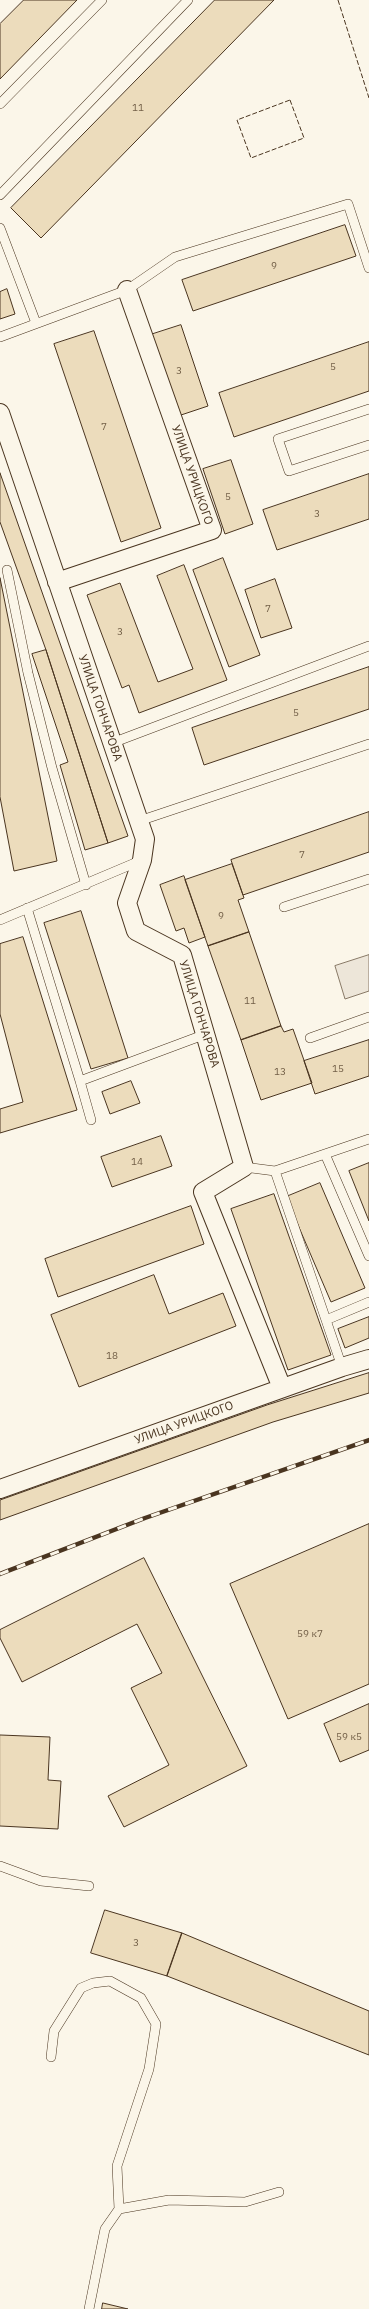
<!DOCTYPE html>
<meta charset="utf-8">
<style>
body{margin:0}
canvas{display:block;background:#fbf6e9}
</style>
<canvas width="369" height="2309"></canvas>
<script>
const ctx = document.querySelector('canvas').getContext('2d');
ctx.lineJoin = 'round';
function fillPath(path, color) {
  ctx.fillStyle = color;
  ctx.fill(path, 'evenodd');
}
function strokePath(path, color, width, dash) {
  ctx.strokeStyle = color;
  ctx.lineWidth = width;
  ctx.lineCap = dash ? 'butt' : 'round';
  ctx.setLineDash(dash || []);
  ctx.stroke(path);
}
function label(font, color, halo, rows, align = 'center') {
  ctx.font = font + ' "IBM Plex Sans",sans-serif';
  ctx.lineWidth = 3;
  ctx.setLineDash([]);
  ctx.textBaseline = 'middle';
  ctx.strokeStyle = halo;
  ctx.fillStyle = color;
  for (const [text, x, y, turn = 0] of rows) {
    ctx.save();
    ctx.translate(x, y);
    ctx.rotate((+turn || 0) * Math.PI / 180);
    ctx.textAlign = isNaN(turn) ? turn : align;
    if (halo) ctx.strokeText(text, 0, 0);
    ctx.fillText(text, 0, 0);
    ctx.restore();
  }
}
const green = new Path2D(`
 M369 955V991L345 999 335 966Z`);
fillPath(green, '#ede6d9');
strokePath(green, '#887966', 1);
const building = new Path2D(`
 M24 0H77L0 79V24Z
 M215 0H274L41 238 11 208Z
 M345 225 356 256 193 311 182 280Z
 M7 289 15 314 0 319V292Z
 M181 325 208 406 178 416 150 335Z
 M94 331 161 528 121 542 54 344Z
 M369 342V391L234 437 219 393Z
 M231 460 253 524 225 534 203 469Z
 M0 473 128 836 108 843 46 650 0 522Z
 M369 474V519L277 550 263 510Z
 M223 558 260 655 229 667 193 570Z
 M184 565 227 680 139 713 129 685 122 688 87 595 120 583 158 682 193 669 157 576Z
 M0 578 57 861 14 871 0 797Z
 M275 579 292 628 261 638 245 590Z
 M46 650 108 843 85 850 60 765 68 762 32 654Z
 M369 667V709L204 765 192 728Z
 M369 812V852L243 895 231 860Z
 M232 864 244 898 238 900 249 932 208 946 185 880Z
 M184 876 205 937 189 943 184 928 176 931 160 885Z
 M81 911 128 1058 91 1069 44 923Z
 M249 932 281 1026 241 1040 208 946Z
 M23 937 77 1110 0 1133V1109L23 1102 0 1014V944Z
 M281 1026 284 1032 293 1029 312 1083 261 1100 241 1040Z
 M369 1040V1076L315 1094 304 1061Z
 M131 1081 140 1103 110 1114 102 1092Z
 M161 1136 172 1166 112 1187 101 1157Z
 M369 1163V1221L349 1171Z
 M320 1183 365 1288 331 1302 286 1197Z
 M274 1194 331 1355 288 1370 231 1209Z
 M191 1206 204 1244 58 1297 45 1259Z
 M154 1275 169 1314 223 1293 236 1326 79 1387 51 1315Z
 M369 1317V1338L345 1348 338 1329Z
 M369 1373V1393L273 1422 0 1520V1500L267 1405Z
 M369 1524V1684L288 1719 230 1584Z
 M144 1558 247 1766 124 1827 108 1796 169 1765 131 1688 162 1673 137 1624 22 1682 0 1638V1630Z
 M369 1704V1750L340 1762 324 1724Z
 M0 1735 50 1737 48 1780 61 1781 58 1829 0 1826Z
 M105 1910 182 1933 167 1976 91 1953Z
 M182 1933 369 2011V2055L167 1976Z
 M103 2303 128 2309H102Z`);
fillPath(building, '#ecdcbc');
strokePath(building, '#4a3520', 1);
const service = new Path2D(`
 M0 104 102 0
 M0 195 188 0
 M0 228 36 323
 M0 337 127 290 175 257 348 204 369 268
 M369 409 278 439 289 471 369 445
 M7 570 28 673 52 768 86 885
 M112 743 369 646
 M139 821 369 744
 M284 907 369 879
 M27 908 80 1081 206 1034
 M0 920 142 860
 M310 1038 369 1017
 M80 1081 91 1120
 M325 1154 369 1256
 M244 1167 275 1171 369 1139
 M275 1171 326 1320 369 1302
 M326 1320 342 1367
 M0 1866 41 1881 89 1886
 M51 2057 54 2031 81 1988 93 1983 110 1981 141 1998 156 2024 149 2069 117 2166 119 2209
 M89 2309 105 2229 119 2209 169 2200 245 2202 279 2192`);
const minor = new Path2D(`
 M0 413 145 839 142 860 127 903 136 931 182 955 244 1167 203 1192 282 1388
 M57 582 212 530 127 290
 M0 1489 342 1367 369 1359`);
strokePath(service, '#4a3520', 10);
strokePath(minor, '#4a3520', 20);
strokePath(service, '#fbf6e9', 9);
strokePath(minor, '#fbf6e9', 18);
const rail = new Path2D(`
 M0 1574 145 1518 369 1440`);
strokePath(rail, '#4a3520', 4.5);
strokePath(rail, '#fbf6e9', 3, [9]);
strokePath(new Path2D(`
 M338 0 369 98
 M290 100 304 138 251 158 237 120Z`), '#4a3520', 1, [5, 2]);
label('10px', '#725f47', null, [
 ["11",138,108],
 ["9",274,266],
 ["5",333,367],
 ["3",179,371],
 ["7",104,427],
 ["5",228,497],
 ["3",317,514],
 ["7",268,609],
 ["3",120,632],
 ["5",296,713],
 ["7",302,855],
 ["9",221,916],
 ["11",250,1001],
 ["15",338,1069],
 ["13",280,1072],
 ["14",137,1162],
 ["18",112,1356],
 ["59 к7",310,1634],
 ["59 к5",349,1737],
 ["3",136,1943]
]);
label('12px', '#4a3520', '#fbf6e9', [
 ["УЛИЦА УРИЦКОГО",192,475,71],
 ["УЛИЦА ГОНЧАРОВА",100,708,71],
 ["УЛИЦА ГОНЧАРОВА",199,1014,73],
 ["УЛИЦА УРИЦКОГО",184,1423,-20]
]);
</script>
